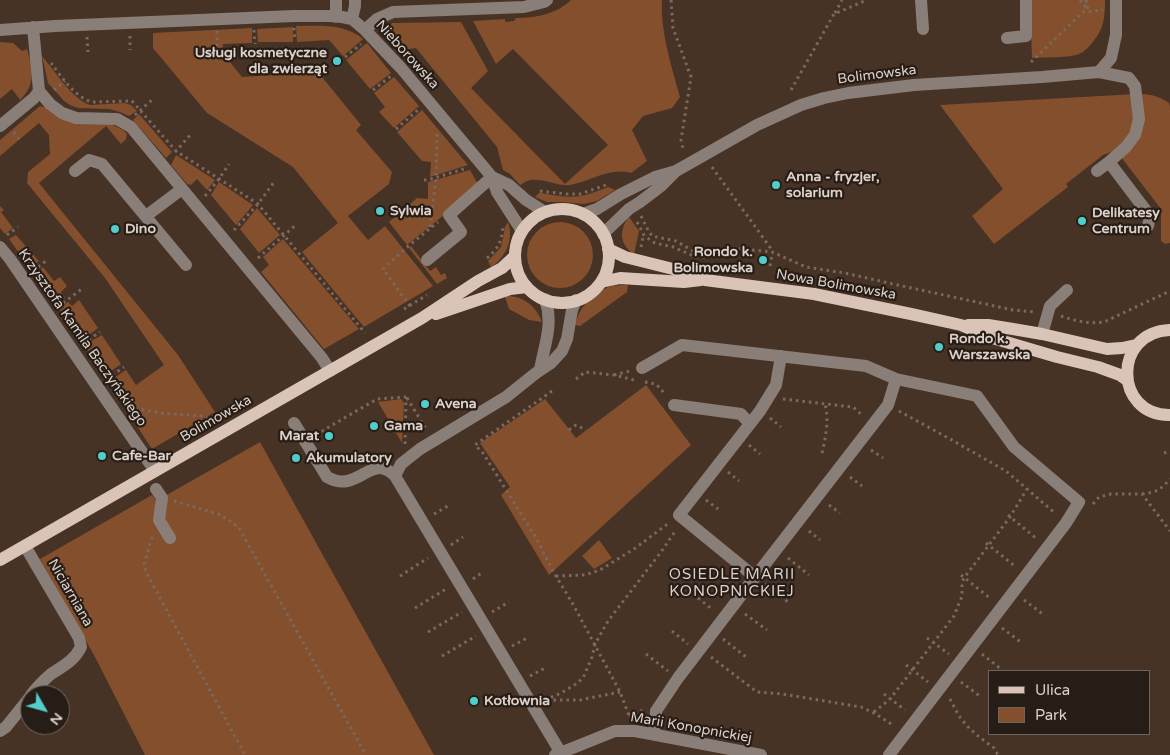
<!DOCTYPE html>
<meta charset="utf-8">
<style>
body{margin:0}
#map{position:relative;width:1170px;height:755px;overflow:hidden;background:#473226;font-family:"Varela Round",sans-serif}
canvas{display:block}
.legend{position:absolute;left:988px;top:670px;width:162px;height:65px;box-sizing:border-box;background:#261d17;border:1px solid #6f655e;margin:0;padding:6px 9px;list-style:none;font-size:15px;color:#ddd0c8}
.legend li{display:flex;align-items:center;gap:10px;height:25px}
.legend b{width:25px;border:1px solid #6f655e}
.north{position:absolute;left:20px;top:685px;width:50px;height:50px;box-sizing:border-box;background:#261d17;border:1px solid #6f655e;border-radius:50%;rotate:128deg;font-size:14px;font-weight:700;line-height:20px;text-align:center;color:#ddd0c8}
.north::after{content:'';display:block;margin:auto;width:18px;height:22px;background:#52cdcc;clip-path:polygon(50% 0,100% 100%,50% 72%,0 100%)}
</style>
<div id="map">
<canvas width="1170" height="755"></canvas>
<ul class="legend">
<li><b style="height:6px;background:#dac4b7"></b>Ulica</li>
<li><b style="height:14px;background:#834f2d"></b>Park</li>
</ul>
<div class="north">N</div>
</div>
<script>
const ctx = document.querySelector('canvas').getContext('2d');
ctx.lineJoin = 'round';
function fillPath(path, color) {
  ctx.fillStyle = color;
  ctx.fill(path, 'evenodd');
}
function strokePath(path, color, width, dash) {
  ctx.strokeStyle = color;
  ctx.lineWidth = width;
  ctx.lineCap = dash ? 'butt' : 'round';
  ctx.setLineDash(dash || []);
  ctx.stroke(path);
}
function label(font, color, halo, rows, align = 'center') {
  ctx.font = font + ' "Varela Round",sans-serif';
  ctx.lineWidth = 4.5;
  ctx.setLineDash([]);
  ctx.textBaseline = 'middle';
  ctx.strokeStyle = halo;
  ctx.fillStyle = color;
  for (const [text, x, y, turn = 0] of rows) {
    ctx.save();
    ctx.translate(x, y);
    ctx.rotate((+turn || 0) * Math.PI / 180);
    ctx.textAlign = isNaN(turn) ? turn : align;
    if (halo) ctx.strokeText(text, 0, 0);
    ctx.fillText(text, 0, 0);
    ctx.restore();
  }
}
fillPath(new Path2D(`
 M571 0H662C660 30 672 68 680 97L672 108 643 116 632 130 647 161 631 173C609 167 590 182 570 185 558 187 540 176 527 181 526 181 521 185 520 185L510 174 503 170 497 147 416 48 403 50 389 34 388 29 392 23 461 22 488 71 471 88 565 184 608 145 513 49 496 64 473 21 505 19V22L514 21 516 18C535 18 557 14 571 0Z
 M1030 0H1105C1105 18 1104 30 1091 44 1088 48 1084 52 1079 54 1071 58 1042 57 1032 58Z
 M296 26C319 26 344 23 363 39L343 56 329 40 297 42Z
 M293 27V42H258L257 29Z
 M252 28V43L223 44 224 62H230L242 77 318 72 361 125 356 130 392 172 389 184 348 216 368 240 385 226 433 286 364 327 302 252 338 223 293 167 207 113 153 48V33Z
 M0 42 13 43 22 51 27 49C33 69 36 85 20 100L12 89 0 99Z
 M367 43 391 73 370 89 346 60Z
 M42 56C55 71 71 98 90 105L124 103 131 105 137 111 129 116 120 112 109 109 78 108 70 105 64 101 48 83Z
 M394 77 419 106 394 128 379 112 385 107 374 93Z
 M1136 94C1149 94 1158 95 1169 103L1170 107V243L1165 244 1161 241V209L1121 157 1111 152 1103 155 1066 184 1068 187 994 244 972 216 1003 189 940 105Z
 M40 106 113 125 123 130 127 134 126 139 121 144 106 126 39 183 178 355 215 412 152 449 108 382 126 370 136 385 164 365 105 278 27 183 28 172 50 154 49 135 39 123 0 156V140Z
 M422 110 468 165 430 177 431 162 422 161 397 132Z
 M139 114 172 152 166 158 133 120Z
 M176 155 215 180 207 190 197 179 191 185 187 184 171 165Z
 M470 170 478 184 450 210 407 245 389 222 417 198 428 199V182Z
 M219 182 253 205 236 225 211 195Z
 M608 187 615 190 597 201 584 204 561 202H547L535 197 539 193H541C557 196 573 199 589 194 596 192 602 189 608 187Z
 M0 206 4 210 1 212 13 228 5 234 0 228Z
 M257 208 280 235 259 253 240 229Z
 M629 217 639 231 634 254C619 245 619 229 629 217Z
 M527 255a33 33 0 1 1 66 0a33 33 0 1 1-66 0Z
 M508 222C514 240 506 257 491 267L488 261 501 247 505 227Z
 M16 235 39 261 30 268 9 239Z
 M283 239 359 329 324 349 261 272 269 265 263 257Z
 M411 246 430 271 436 267 441 275 445 273 447 278 437 284 409 248Z
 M43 267 54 281 60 277 67 286 61 292 65 298 56 305 34 275Z
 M628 285 627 292 580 326 575 325C579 309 585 303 598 293 602 290 607 287 612 286 617 285 623 285 628 285Z
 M506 296C524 296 536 306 542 322L529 320 509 309 505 297Z
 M79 300 98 328 81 341 59 309 68 302 72 306Z
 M102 335 121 364 104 376 84 345Z
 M646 385 691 445 549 575 501 495 510 487 480 443 545 399 576 438Z
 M401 399 404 403 402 443 378 402Z
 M260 442 434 755H145L95 657 40 559 152 495 156 501Z
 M599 540 612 558 594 569 582 556Z`), '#834f2d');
strokePath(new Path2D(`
 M671 0 673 28 691 77 681 140 683 149
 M1080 0 1088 10
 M1086 0 1088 10
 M835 13 842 0
 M294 28 295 41
 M254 30 255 44
 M217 31V47
 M130 36V50
 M87 37 88 52
 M345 57 361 44
 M1031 62 1083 12 1103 10
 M51 63C61 76 76 99 93 102L132 101 176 151 258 204 365 333
 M54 90 65 81
 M373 90 391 76
 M791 90 834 14 867 0
 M135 115 154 98
 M396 129 419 109
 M14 132 19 139
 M175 152 192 133
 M712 167 772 250
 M424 180H428L467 168
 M540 191 566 194H580L609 184
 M205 196 219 179 229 164
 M641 216 648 230 652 236 676 241 693 251 705 254
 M637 222 644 235 650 240 655 243 673 247 696 257 701 258 716 251 734 248 772 252 806 267 845 273 884 282 1013 310 1035 312
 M430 227 436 178 437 134
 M234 230 258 204 274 182
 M7 235 18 227
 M641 247 643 237
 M258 258 297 224
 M487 258C499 248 501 242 503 227
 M770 266 772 255
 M33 271 46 261
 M410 306 383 269 406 248 438 222
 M58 307 83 288
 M404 309 427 295
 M1061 316C1075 321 1089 324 1104 322L1170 291
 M83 343 100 332
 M614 375 630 371
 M107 379 124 367
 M576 379 585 372 614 375 634 380
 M645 382 656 384 666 395
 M552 391 475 445 483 453 536 538 553 571 574 606 620 692 630 718
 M407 398 426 429
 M783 399 853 407 863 416
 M129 407 161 413 203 416 212 421
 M899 411 950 439 1006 471 1056 514
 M770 418 781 427
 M569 430 576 425 586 430
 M315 431H322L377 399 406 397
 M405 444 406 397
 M749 445 760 454
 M871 450 883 458
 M822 453C826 436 829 421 825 404
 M1164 453 1170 451
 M728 472 739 481
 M850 477 862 486
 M1142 494C1157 492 1160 490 1170 479
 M706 500 718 509
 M174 501 218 514 229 520 239 528 366 755
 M1093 504 1099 497 1111 494H1142L1170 531
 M829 505 840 513
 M434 514 451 504
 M1008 515 1037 539
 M809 531 820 540
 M152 537 144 565 147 574 245 755
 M986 543 1016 567
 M451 545 463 537
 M788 558 809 575
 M961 575 991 599
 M400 576 428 558
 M556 576 585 575 600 570 634 549 669 523
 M473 579 483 572
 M765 584 788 602
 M698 598 713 610
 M1024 600 1044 615
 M415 608 446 589
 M492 612 509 602
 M745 614 767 630
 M1002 628 1022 643
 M672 631 688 644
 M428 632 462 612
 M927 638 949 654
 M723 639 746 657
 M512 646 529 637
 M646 654 668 671
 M982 654 1002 670
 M442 656 476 636
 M711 657 757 692 782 694 861 707 876 714 894 726
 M906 665 928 682
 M530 676 547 667
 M961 682 981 697
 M884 694 905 710
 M950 699 959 716 967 726 978 736 994 748 998 755
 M545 700 561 693 576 684 583 678 592 657 595 644 608 621 661 552 676 530
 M547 700H580L620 692
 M874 712 890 699 954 616 962 596V582L964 578 1010 517 1027 489
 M629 716 642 710`), '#7b695f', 3, [2.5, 4]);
strokePath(new Path2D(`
 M336 0V17
 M921 0 923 29
 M352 19 355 6V0
 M33 27 39 91 50 104 62 113 76 118 117 119 131 127 322 358 330 371
 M0 30 55 26 294 16H329L342 17 352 19 365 30 401 68 492 177 497 192 522 231
 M365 30 377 19 393 12 524 7 544 2 547 0
 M1007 38 1026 36V0
 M1099 72 1111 58 1116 35V0
 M0 126 34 98 39 91
 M75 171 89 160 102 164 186 265
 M1097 171 1109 162 1150 216 1148 226
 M492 177 509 185 526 200 545 212
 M583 214 597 209 621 194 655 177 676 171 757 125 801 105 824 98 848 93 914 85 1042 77 1099 72 1129 78 1135 86 1139 119 1135 135 1126 147 1109 162
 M146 216 182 189
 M603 234 629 209 640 202 661 186 675 172
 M0 247 10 259 155 471
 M427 260 461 232 449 215 492 177
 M1042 334 1050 306 1067 290
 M642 368 682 345 866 366 896 379 977 396 1014 447 1079 502 1066 523 889 755
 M540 370C544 345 554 325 545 299
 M674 405 741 414 750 424
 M294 423 327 477C359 495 370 451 395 476L561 753
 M395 476 401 464 420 449 506 397 536 373 551 363 562 351 567 339 572 310 576 300
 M156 489 162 498 159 520 170 538
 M25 546 79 638 81 647C74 661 63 666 51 674 44 680 37 687 31 695
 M755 577 679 515 760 411 776 385 781 356
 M0 731 6 727 30 697
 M654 734 656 711 678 678 755 577 888 405 896 379
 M555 755 615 731H635L761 755`), '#897e78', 12);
strokePath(new Path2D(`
 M515 256a47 47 0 1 1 94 0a47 47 0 1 1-94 0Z
 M608 249 625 257 685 272 705 280 814 294 911 314 961 325 989 337 1057 357 1098 367 1120 375 1127 380
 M601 282 620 278 684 282 701 280
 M436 314 510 289 527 287
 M968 325H988L1013 329 1042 334 1107 349 1122 348 1136 345
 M1170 330C1112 332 1114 416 1170 415
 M0 560 422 318 478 281 502 268 515 256`), '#dac4b7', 12);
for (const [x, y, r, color] of [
 [337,61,5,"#52cdcc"],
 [776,185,5,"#52cdcc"],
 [380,211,5,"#52cdcc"],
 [1082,221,5,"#52cdcc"],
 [115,229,5,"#52cdcc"],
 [763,260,5,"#52cdcc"],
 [939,347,5,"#52cdcc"],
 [425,404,5,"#52cdcc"],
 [374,426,5,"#52cdcc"],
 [329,436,5,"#52cdcc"],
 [102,456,5,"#52cdcc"],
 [296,458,5,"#52cdcc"],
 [474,701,5,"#52cdcc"]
]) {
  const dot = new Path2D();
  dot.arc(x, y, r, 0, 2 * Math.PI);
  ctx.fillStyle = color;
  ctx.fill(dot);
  strokePath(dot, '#261d17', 2);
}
label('bold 14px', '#ddd0c8', '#261d17', [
 ["Usługi kosmetyczne",327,53,"right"],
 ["dla zwierząt",327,69,"right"],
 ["Anna - fryzjer,",786,177],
 ["solarium",786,193],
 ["Sylwia",390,211],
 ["Delikatesy",1092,213],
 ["Centrum",1092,229],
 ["Dino",125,229],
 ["Rondo k.",753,252,"right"],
 ["Bolimowska",753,268,"right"],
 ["Rondo k.",949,339],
 ["Warszawska",949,355],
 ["Avena",435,404],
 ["Gama",384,426],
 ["Marat",319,436,"right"],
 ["Cafe-Bar",112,456],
 ["Akumulatory",306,458],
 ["Kotłownia",484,701]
], 'left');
label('14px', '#ddd0c8', '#261d17', [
 ["Nieborowska",407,55,48],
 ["Bolimowska",877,75,-7],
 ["Nowa Bolimowska",836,285,10],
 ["Krzysztofa Kamila Baczyńskiego",82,338,55],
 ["Bolimowska",216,419,-30],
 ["Niciarniana",70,593,60],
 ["Marii Konopnickiej",691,728,10]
]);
ctx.letterSpacing = '1px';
label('15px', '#ddd0c8', '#261d17', [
 ["OSIEDLE MARII",732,575],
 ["KONOPNICKIEJ",732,592]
]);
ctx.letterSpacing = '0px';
</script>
